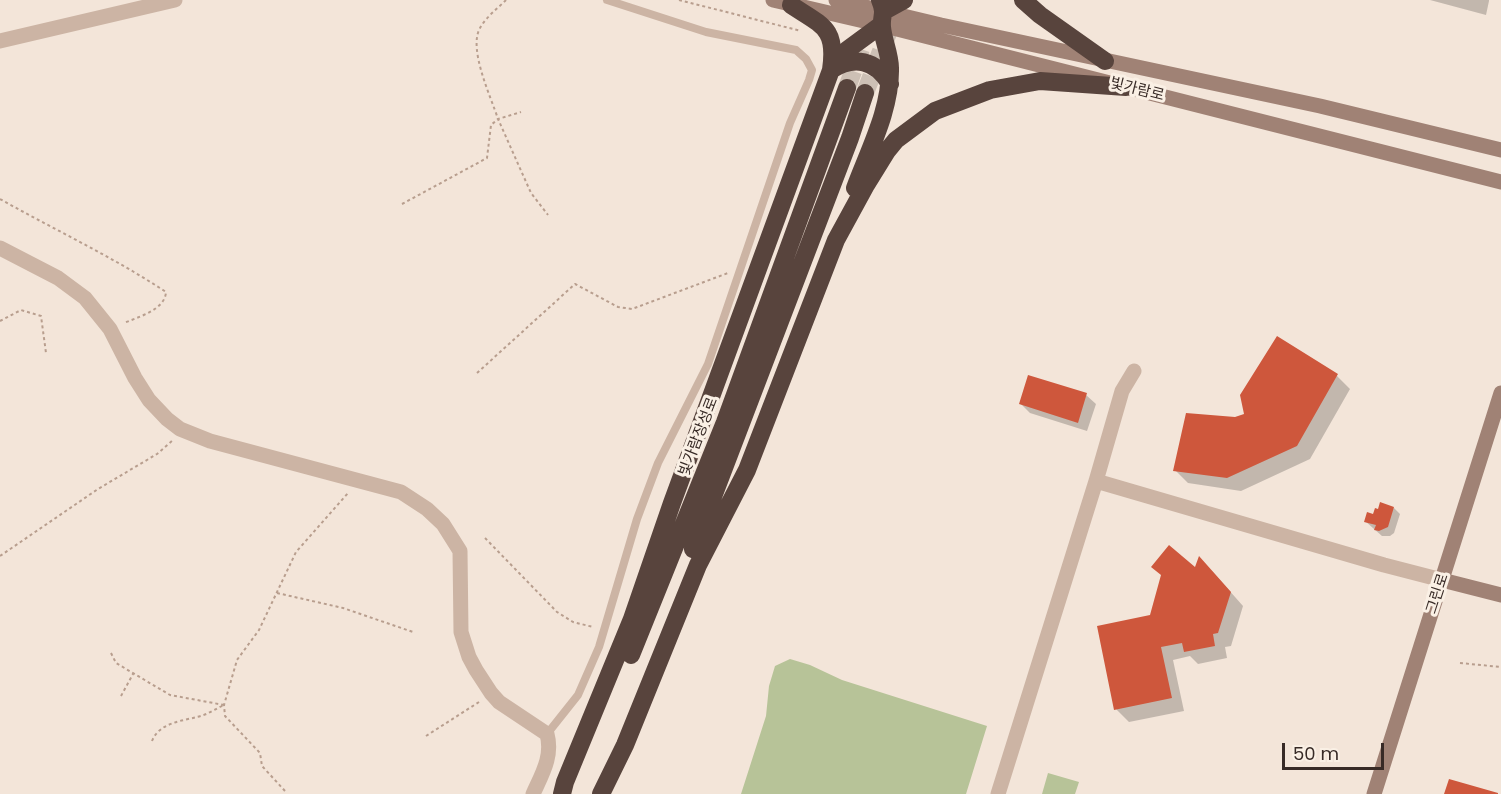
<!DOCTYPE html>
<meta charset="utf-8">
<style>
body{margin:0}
#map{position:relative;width:1501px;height:794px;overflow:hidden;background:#f3e5d9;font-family:Poppins,sans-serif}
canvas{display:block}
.scale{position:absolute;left:1282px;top:743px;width:102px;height:27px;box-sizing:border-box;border:3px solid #372a26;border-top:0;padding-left:8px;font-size:18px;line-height:21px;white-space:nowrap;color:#372a26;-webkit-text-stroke:4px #faf0e5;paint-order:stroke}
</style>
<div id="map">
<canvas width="1501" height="794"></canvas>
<div class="scale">50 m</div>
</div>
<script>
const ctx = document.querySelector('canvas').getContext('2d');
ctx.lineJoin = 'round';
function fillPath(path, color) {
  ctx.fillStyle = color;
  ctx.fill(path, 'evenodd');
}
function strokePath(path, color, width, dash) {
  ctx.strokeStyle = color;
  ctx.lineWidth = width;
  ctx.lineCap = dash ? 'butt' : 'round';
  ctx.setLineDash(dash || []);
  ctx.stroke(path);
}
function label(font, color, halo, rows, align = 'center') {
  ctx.font = font + ' Poppins,"Noto Sans KR",sans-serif';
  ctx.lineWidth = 6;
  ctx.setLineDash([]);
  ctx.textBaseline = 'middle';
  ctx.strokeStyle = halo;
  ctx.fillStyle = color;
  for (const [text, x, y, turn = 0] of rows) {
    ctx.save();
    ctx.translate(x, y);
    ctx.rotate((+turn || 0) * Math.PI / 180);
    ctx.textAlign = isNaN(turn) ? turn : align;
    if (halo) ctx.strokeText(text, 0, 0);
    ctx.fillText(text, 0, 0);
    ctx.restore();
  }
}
fillPath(new Path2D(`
 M790 659 810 665 842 680 987 726 966 794H741L766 716 769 686 775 666Z
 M1048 773 1079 782 1075 794H1042Z`), '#b7c398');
fillPath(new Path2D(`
 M1430 0H1489V1L1486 15Z
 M1278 338 1337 376 1350 389 1310 459 1241 491 1188 483 1175 470 1236 419 1246 415Z
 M1086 395 1096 404 1087 431 1030 413 1021 404Z
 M1394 508 1400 514 1394 533 1390 536H1382L1365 521Z
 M1196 570 1212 571 1243 606 1231 646 1225 647 1227 658 1198 664 1190 656 1173 660 1184 711 1129 722 1116 709 1151 617Z`), '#0003');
fillPath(new Path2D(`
 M1277 336 1338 374 1297 446 1227 478 1173 471 1186 413 1235 417 1244 414 1240 395Z
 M1028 375 1087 393 1078 423 1019 404Z
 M1380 502 1394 507 1388 527 1379 531 1374 530 1376 525 1364 522 1367 512 1373 514 1375 508 1378 509Z
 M1169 545 1195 567 1199 556 1231 592 1218 633 1213 634 1215 646 1184 652 1182 643 1161 647 1172 698 1114 710 1097 626 1150 615 1161 575 1151 567Z
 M1449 779 1498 793V794H1444Z`), '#ce573c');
strokePath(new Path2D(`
 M847 88 861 49
 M865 93 888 33`), '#cdc0b5', 18, [18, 9]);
strokePath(new Path2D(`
 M506 0C497 9 486 17 480 28 468 49 491 97 498 119L521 112
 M679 0 801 31
 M0 199C55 230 113 257 166 292 165 310 138 317 124 323
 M402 204 487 158 491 125 498 119 531 193 548 215
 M0 321 21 310 41 316 46 353
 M477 373 575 284 618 307 632 309 728 273
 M485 538 557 612 573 622 593 627
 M0 556 98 489 157 454 172 441
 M277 593 343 608 413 632
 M111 653 116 663 170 695 224 705
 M1460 663 1501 667
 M121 696 133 674
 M426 736 479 702
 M152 741C159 723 181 721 197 717 207 715 215 709 224 705
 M285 791 262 766 260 753 225 716 224 705 237 660 259 630 296 552 348 493`), '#b89e8e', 2, [3, 3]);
strokePath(new Path2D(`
 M547 734 578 695 599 647 637 519 658 463 708 364 790 123 809 80 812 70 806 59 796 50 706 32 607 0`), '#ccb4a4', 8);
strokePath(new Path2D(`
 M0 41 175 0
 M0 248 58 278 85 298 110 329 135 378 149 400 167 419 180 429 210 441 401 492 427 509 443 524 460 551 461 632 469 657 476 670 491 693 499 702 547 734C553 756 542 774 533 794
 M1096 481 1384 565 1442 580
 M998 794 1096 481 1122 391 1134 371`), '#ccb4a4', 15);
strokePath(new Path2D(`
 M773 0 881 25 1501 182
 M836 0 941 25 1320 106 1501 150
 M1442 580 1501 595
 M1374 794 1501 393`), '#a08275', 15);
strokePath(new Path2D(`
 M1023 0 1040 15 1105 61
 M884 11 904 0
 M833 67 847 50 881 25
 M831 70C854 55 876 60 890 84
 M855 188C869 150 891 109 890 68 890 54 883 40 882 27 881 14 886 15 880 0
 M693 549 850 138 865 93
 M631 655 725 422 847 88
 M562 794 565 782 632 619 672 503 831 70C837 28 823 26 791 5
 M601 794 625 745 698 565 747 470 836 240 866 185 887 151 896 140 935 111 990 90 1040 81 1126 87`), '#58443d', 18);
label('15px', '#372a26', '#faf0e5', [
 ["빛가람로",1137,90,14],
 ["빛가람장성로",699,437,-69],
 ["그린로",1438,594,-72]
]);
</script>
